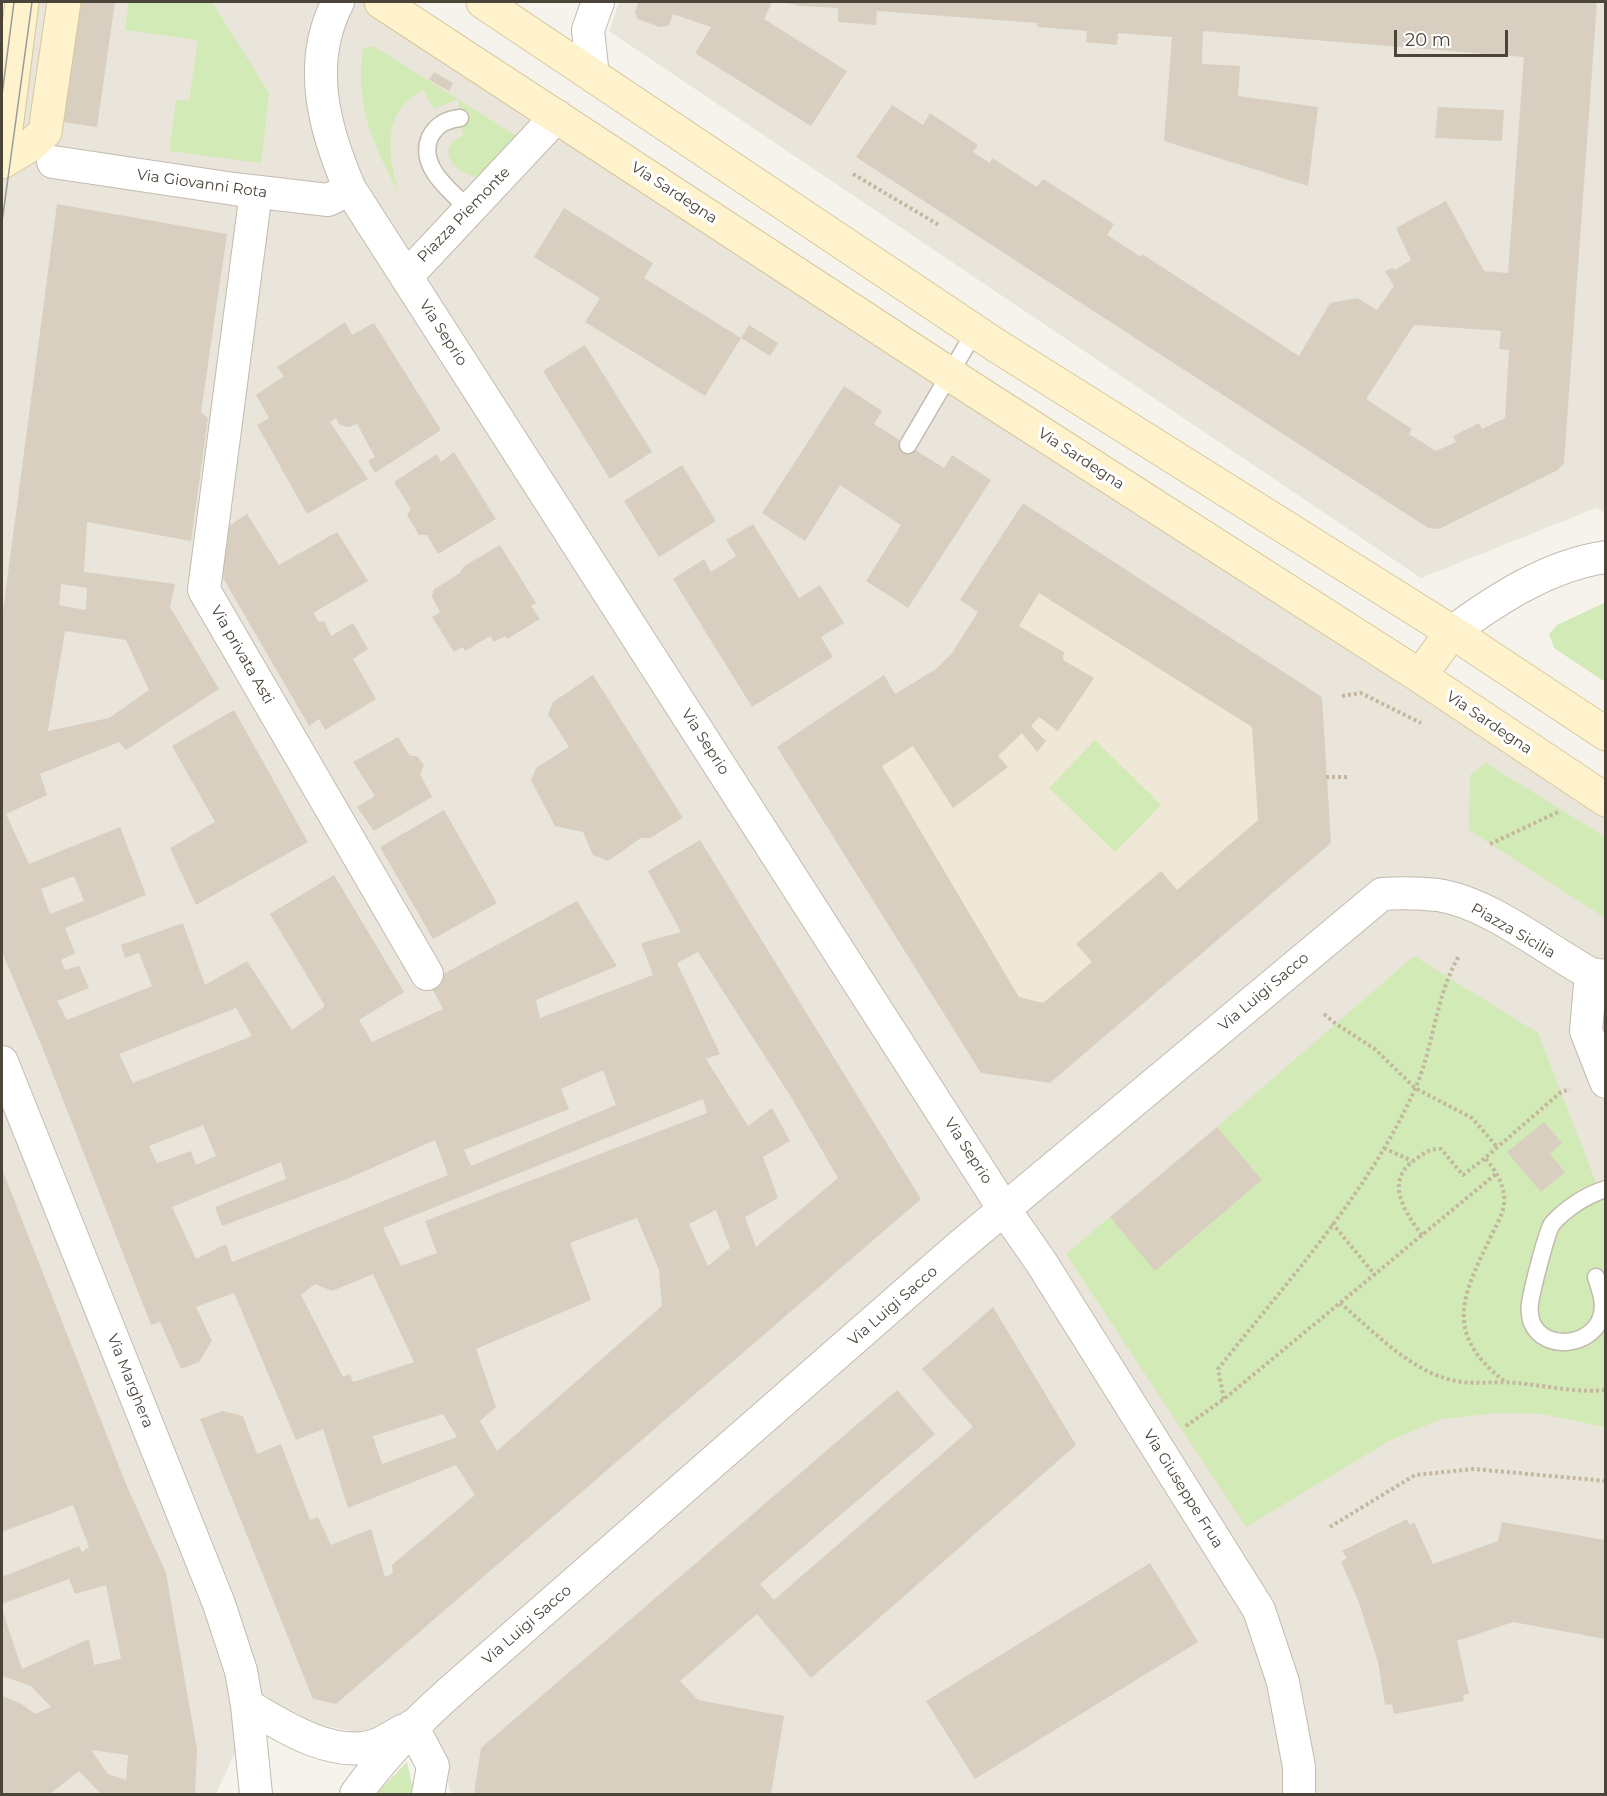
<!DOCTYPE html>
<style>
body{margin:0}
#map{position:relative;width:1607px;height:1796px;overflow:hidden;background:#f6f3ec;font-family:Montserrat,sans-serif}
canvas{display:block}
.frame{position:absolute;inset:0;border:3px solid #4b4439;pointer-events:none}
.scale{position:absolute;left:1394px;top:30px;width:114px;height:27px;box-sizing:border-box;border:3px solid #4b4439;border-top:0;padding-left:8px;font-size:18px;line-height:21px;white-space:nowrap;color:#4b4439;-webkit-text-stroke:4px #fff;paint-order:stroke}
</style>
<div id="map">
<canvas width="1607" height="1796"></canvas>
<div class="frame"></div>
<div class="scale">20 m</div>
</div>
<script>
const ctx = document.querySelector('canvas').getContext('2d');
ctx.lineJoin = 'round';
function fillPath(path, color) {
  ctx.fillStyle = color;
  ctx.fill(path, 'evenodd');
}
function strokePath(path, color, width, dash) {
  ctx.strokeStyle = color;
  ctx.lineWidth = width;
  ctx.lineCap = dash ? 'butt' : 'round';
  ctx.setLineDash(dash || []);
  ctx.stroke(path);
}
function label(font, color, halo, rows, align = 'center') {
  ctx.font = font + ' Montserrat,sans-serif';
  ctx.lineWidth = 6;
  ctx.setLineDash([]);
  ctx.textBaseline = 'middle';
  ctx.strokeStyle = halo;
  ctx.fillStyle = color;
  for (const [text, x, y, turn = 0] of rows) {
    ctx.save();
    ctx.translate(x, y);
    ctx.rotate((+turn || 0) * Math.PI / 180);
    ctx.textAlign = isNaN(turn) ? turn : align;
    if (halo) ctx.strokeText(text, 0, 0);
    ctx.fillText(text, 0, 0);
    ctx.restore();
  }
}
fillPath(new Path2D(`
 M25 2H370L1605 805V1794H452L434 1749 249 1709 2 1059V187Z
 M619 2H1605V513L1596 508 1421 578 609 31Z
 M2 1071 104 1326 247 1726 216 1794H2Z`), '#eae5da');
fillPath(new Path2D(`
 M1023 503 1322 697 1331 843 1050 1083 981 1073 778 747 884 675 895 694 937 669 952 653 978 612 960 600Z`), '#efe8d6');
fillPath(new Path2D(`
 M129 2H212L269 93 261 163 169 151 176 100 189 101 198 40 125 30Z
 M368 47H375L515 135 519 139 484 178C458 177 431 150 463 136L458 99 434 109 423 90C380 114 389 151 398 192 373 143 355 106 363 49Z
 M1604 603 1606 604 1605 682 1554 648 1549 634 1557 625Z
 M1095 740 1161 805 1115 852 1049 788Z
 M1486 763 1605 837V918L1469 830 1470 775Z
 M1414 956 1538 1033 1605 1206V1427L1542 1414 1499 1413 1441 1419 1389 1441 1246 1527 1066 1254 1110 1217 1156 1270 1261 1181 1217 1127Z
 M407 1762 414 1794H376Z`), '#d2eab5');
fillPath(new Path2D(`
 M81 2H115L97 127 63 122Z
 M638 2H772L764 19 847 71 811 126 695 53 711 27 673 14 669 25 660 27 637 19 635 12Z
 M782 2H1597L1564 463 1558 470 1439 529 1428 528 856 157 892 105 923 125 930 113 978 145 973 152 990 163 992 158 1037 187 1043 179 1114 224 1107 235 1141 257 1142 254 1299 356 1330 303 1357 298 1377 310 1394 286 1385 271 1393 268 1395 270 1411 260 1396 228 1446 201 1484 271 1508 273 1524 57 1203 31 1202 64 1240 66 1238 96 1318 107 1308 186 1164 141 1172 37 1118 33 1117 45 1086 42 1087 31 1037 27 1038 23 877 11 876 25 838 22V8L800 6ZM1414 325 1501 331 1499 349 1509 350 1505 418 1482 429 1479 423 1453 436 1456 442 1436 451 1409 434 1412 429 1366 399Z
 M434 72 453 83 449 91 429 80Z
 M1438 107 1504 110 1502 141 1435 138Z
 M57 204 227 234 201 412 208 418 191 541 87 522 84 572 175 584 170 607 219 689 126 750 119 742 40 774 47 795 6 814 29 864 120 827 146 895 65 928 75 953 61 960 65 970 79 966 89 988 57 1001 67 1020 152 986 139 953 125 958 121 945 183 923 205 985 247 961 292 1030 325 1006 270 914 334 875 404 992 359 1020 372 1042 443 1009 429 982 577 901 617 966 536 1000 540 1018 653 975 641 943 681 932 648 871 700 840 921 1199 336 1704 313 1699 200 1419 223 1411 243 1416 257 1454 281 1444 310 1520 318 1517 331 1545 371 1529 385 1577 393 1573 392 1565 475 1495 456 1465 348 1508 323 1429 296 1440 234 1293 196 1307 212 1341 199 1362 181 1369 160 1322 151 1325 43 1049 2 952V618ZM61 584 87 588 86 610 59 605ZM65 631 126 640 149 690 109 718 48 731ZM74 876 84 901 50 914 41 889ZM698 952 791 1097 838 1178 756 1247 745 1217 778 1198 763 1157 790 1141 772 1108 748 1126 706 1059 720 1054 677 963ZM236 1008 252 1036 133 1083 119 1054ZM603 1070 616 1105 471 1166 464 1150 569 1109 561 1089ZM703 1099 707 1113 425 1221 437 1253 401 1266 383 1228ZM203 1125 216 1156 196 1165 191 1151 157 1163 149 1146ZM435 1140 448 1175 232 1262 226 1244 196 1259 172 1207 281 1162 286 1179 215 1207 222 1226 347 1179ZM716 1210 730 1248 708 1266 689 1224ZM637 1218 659 1270 662 1306 497 1451 480 1421 496 1407 476 1349 591 1300 570 1243ZM373 1274 414 1362 353 1382 350 1374 343 1377 301 1295 315 1284 332 1291ZM443 1414 457 1437 382 1464 373 1436Z
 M564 208 653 263 644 278 741 338 705 396 585 322 600 298 534 257Z
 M345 322 352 335 374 323 441 430 375 473 368 461 375 457 357 424 349 427 340 425 336 418 330 422 368 479 307 514 257 425 269 418 256 395 284 376 277 367Z
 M749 325 778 343 770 356 741 338Z
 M585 345 652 452 610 479 543 371Z
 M844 386 882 411 874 424 944 468 952 455 991 480 908 608 866 581 901 525 840 485 805 541 762 513Z
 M454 452 496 519 438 554 427 535H419L407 515 411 509 394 482 437 454 441 462Z
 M682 465 716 521 659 557 624 501Z
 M1023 503 1322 697 1331 843 1050 1083 981 1073 777 747 884 675 895 694 936 669 952 653 978 612 960 600ZM1039 593 1252 727 1258 820 1177 890 1161 871 1076 944 1092 962 1043 1003 1019 997 882 766 913 746 953 808 1008 767 998 756 1022 733 1037 752 1046 741 1031 726 1039 717 1058 731 1094 678 1063 660 1064 652 1019 626Z
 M247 514 279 565 337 532 368 581 313 613 319 622 324 621 331 636 353 623 368 649 353 659 376 699 325 730 319 719 309 726 219 571 224 529Z
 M753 524 799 598 820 585 844 623 821 637 833 657 752 707 673 579 704 559 711 572 736 556 726 540Z
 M500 545 536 603 531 606 540 619 507 639 505 636 494 642 490 636 465 651 463 647 454 652 432 617 440 612 432 597 433 590 460 573 464 566Z
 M593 675 683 818 650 838H641L608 861 593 855 583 832 555 826 531 780 536 768 569 747 548 714 553 702Z
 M234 710 308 842 196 905 170 848 215 822 172 746Z
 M398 737 410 756H417L424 765 420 774 432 797 374 831 357 807 375 796 353 762Z
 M444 810 497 903 433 939 380 847Z
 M1544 1122 1562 1143 1550 1154 1565 1172 1541 1192 1507 1152Z
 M1217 1127 1262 1180 1155 1271 1110 1217Z
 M2 1169 126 1484 166 1573 197 1749 195 1794H101L79 1771 50 1794H2V1696L20 1703 35 1714 51 1707 31 1686 2 1676V1609L22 1669 89 1639 94 1665 121 1659 106 1585 75 1594 69 1579 2 1604V1577L79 1546 82 1552 89 1547 73 1505 2 1532ZM91 1750 128 1755 126 1780 108 1774Z
 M993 1307 1076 1445 811 1678 757 1614 680 1681 698 1700 784 1716 771 1794H474L481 1748 897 1390 935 1434 760 1584 774 1600 973 1427 922 1369Z
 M1407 1519 1410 1525 1414 1522 1433 1564 1498 1541 1502 1522 1605 1540V1639L1513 1622 1457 1641 1469 1694 1463 1695 1464 1701 1394 1714 1392 1704 1385 1705 1378 1662 1358 1600 1341 1562 1347 1558 1342 1551Z
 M1150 1563 1198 1642 975 1779 926 1701Z`), '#d8cfc1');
const lane = new Path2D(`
 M460 118C446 120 437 124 430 137 417 167 452 192 470 210
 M908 445 975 331
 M1596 1277C1600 1290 1606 1304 1601 1317 1592 1346 1545 1352 1532 1323 1530 1318 1529 1309 1530 1304 1531 1293 1547 1231 1552 1224 1565 1209 1586 1195 1606 1189`);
const street = new Path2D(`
 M338 2C306 63 324 129 350 189L1004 1209 1041 1262 1259 1610 1283 1682 1299 1767V1794
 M593 76 588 30 598 2
 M53 162 234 189 328 200 350 189
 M256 192 204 590 427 974
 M407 276 557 116
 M1452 632C1497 599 1549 565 1606 557
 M1591 974 1586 1031 1606 1082
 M2 1062 219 1604 241 1671 247 1705 256 1794
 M247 1705C282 1726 336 1761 379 1744 387 1740 395 1735 404 1730
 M412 1726 433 1766 428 1794
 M356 1794C384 1755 414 1724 450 1692L960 1246 1382 894C1400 893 1419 893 1438 895 1490 903 1545 949 1591 974L1606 976`);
const secondary = new Path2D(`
 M381 2 974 390 1420 676 1606 800
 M483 2 997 346 1452 632 1606 734
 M2 160 22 2
 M2 162 32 144 45 132 64 2
 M1420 676 1452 632`);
strokePath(lane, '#c2bbae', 19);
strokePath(street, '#c2bbae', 34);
strokePath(secondary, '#d6c79b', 35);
strokePath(new Path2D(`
 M853 174 939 225
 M1342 696 1361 693 1421 723
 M1326 777H1347
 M1490 844 1558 812
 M1324 1014 1336 1024 1375 1049 1415 1088 1472 1118 1498 1148
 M1384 1148 1412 1161
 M1332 1223 1375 1275
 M1422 1235C1405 1213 1383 1180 1416 1159 1424 1153 1431 1148 1441 1149L1463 1175 1485 1158
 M1340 1303C1375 1332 1415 1377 1463 1382 1481 1384 1500 1381 1518 1383 1547 1386 1577 1393 1606 1390
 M1504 1381C1442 1332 1463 1295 1492 1234 1498 1222 1506 1209 1504 1195 1502 1180 1494 1169 1485 1158L1561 1092 1570 1089
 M1224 1399 1218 1369C1288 1280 1368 1194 1415 1089 1434 1046 1435 997 1459 956
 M1186 1426 1224 1399 1497 1173
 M1330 1527 1415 1475 1474 1469 1606 1481`), '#c4b79f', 4, [3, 3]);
strokePath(lane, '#fff', 16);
strokePath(street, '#fff', 32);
strokePath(secondary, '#fff3cd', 33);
strokePath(new Path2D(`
 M2 95 14 2
 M2 222 32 2`), '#9a9a9a', 1.5);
label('15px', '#4b4439', '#fff', [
 ["Via Giovanni Rota",202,184,8],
 ["Via Sardegna",674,193,33],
 ["Piazza Piemonte",464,215,-46],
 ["Via Seprio",443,333,57],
 ["Via Sardegna",1081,459,33],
 ["Via privata Asti",242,655,60],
 ["Via Sardegna",1489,723,34],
 ["Via Seprio",705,742,57],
 ["Piazza Sicilia",1513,931,30],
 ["Via Luigi Sacco",1264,992,-40],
 ["Via Seprio",968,1151,57],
 ["Via Luigi Sacco",893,1306,-41],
 ["Via Marghera",130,1381,68],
 ["Via Giuseppe Frua",1183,1489,58],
 ["Via Luigi Sacco",527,1625,-41]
]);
</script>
